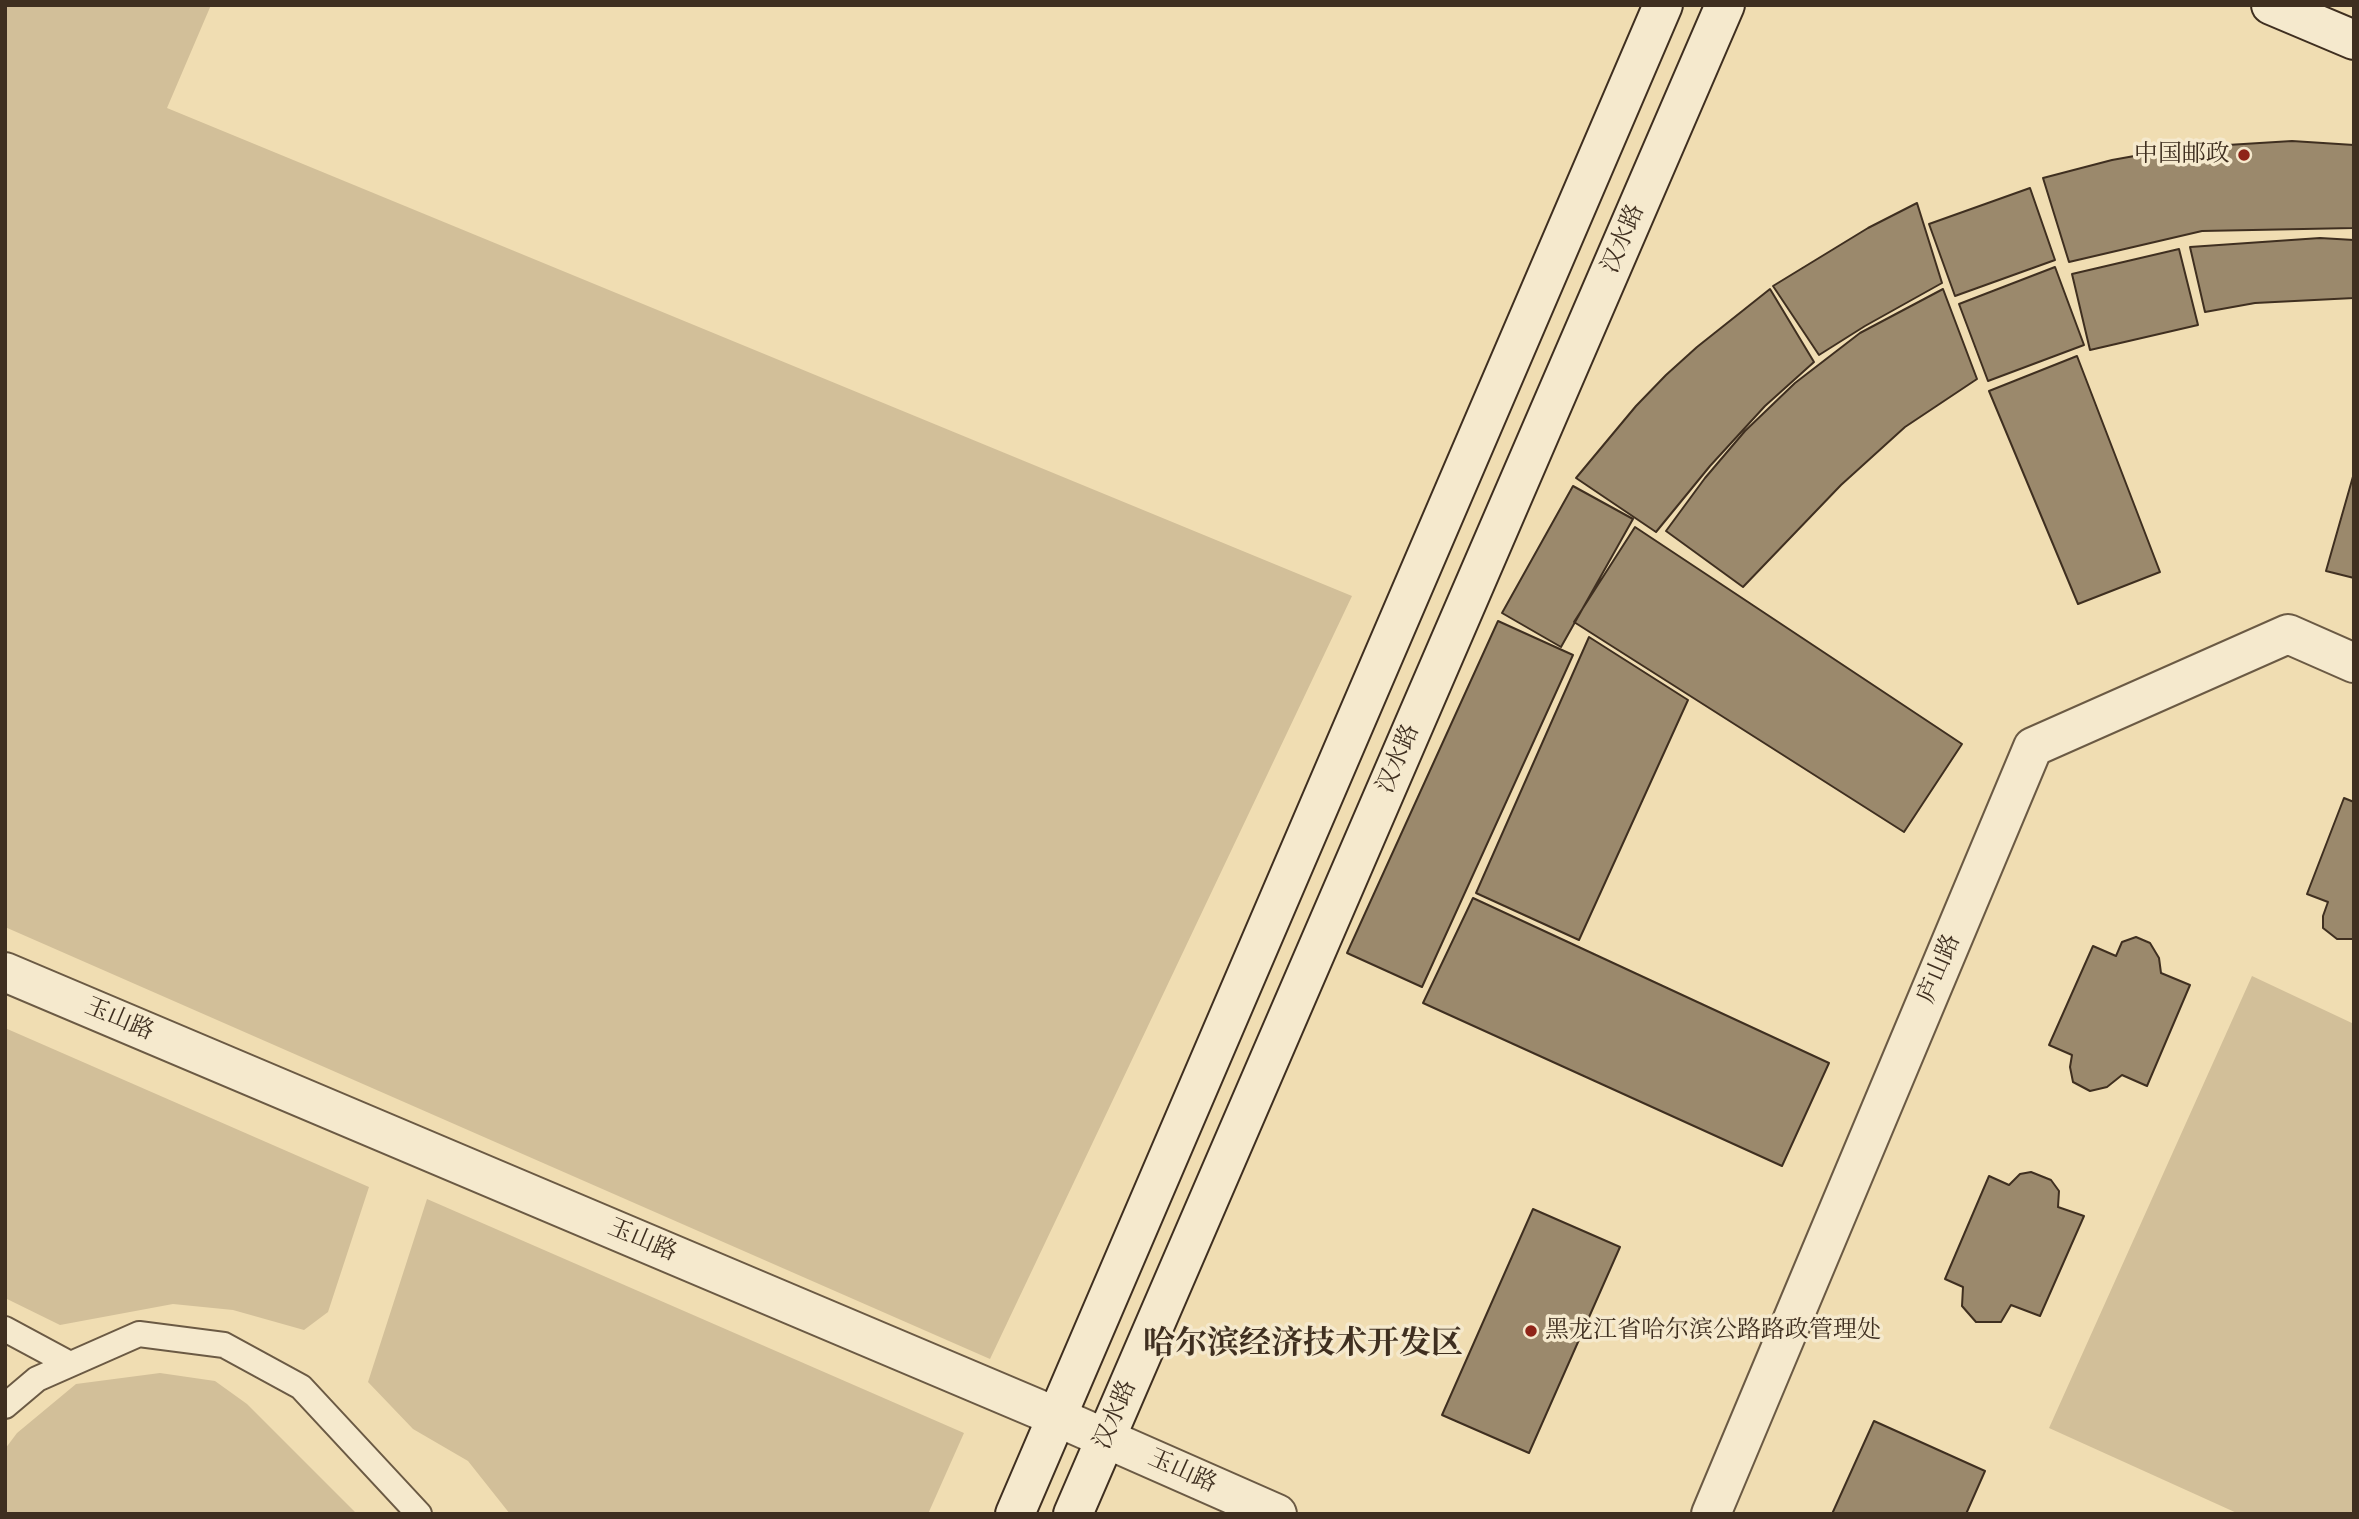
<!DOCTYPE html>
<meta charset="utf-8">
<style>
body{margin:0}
#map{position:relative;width:2359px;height:1519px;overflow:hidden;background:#f0ddb2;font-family:"Libre Bodoni",serif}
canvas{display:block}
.frame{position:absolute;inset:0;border:7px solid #3f2f20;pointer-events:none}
</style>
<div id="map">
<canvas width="2359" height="1519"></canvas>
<div class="frame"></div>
</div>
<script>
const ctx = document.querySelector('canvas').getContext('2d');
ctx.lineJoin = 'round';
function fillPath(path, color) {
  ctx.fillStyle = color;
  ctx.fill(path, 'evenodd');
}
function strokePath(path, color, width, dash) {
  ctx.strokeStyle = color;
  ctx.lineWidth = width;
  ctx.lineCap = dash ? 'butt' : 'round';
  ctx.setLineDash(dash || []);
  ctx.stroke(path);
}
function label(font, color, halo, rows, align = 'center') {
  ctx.font = font + ' "Libre Bodoni","Noto Serif SC",serif';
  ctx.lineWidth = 7;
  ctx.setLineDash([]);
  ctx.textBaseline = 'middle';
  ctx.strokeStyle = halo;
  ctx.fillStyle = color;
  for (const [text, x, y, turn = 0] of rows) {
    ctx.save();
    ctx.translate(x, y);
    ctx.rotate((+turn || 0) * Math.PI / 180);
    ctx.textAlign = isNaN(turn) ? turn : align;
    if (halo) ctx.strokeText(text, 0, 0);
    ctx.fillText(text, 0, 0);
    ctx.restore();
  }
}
fillPath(new Path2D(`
 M5 5H211L167 108 1352 596 990 1359 5 927Z
 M2252 976 2354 1024V1514H2239L2049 1428Z
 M5 1028 369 1187 328 1312 304 1330 233 1310 173 1304 60 1325 5 1298Z
 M427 1199 964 1433 928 1514H510L468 1461 413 1429 368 1382Z
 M160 1373 215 1381 247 1404 357 1514H5V1449L17 1433 76 1384Z`), '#d2bf99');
const building = new Path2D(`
 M2292 141 2354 145V228L2202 231 2069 262 2043 178 2112 160 2179 148Z
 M2030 188 2055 260 1955 296 1929 224Z
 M1917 203 1942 283 1865 326 1819 355 1773 286 1868 228Z
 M2320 238 2354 240V298L2255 303 2205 312 2190 247Z
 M2179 249 2198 325 2090 350 2072 274Z
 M2055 267 2084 345 1988 381 1959 304Z
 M1770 289 1814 362 1765 406 1710 466 1656 532 1576 478 1636 406 1666 375 1697 347Z
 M1943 289 1977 379 1905 427 1841 485 1743 587 1666 531 1705 478 1745 431 1795 383 1860 333Z
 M2077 356 2160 572 2078 604 1989 391Z
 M2354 473V578L2326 571Z
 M1573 486 1633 519 1561 647 1502 613Z
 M1635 527 1962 744 1904 832 1574 622Z
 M1498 621 1573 655 1422 987 1347 953Z
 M1589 637 1688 700 1579 940 1476 893Z
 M2344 798 2354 802V939H2337L2323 928V916L2328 902 2307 894Z
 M1473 898 1829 1063 1782 1166 1423 1003Z
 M2136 937 2150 943 2159 958 2161 973 2190 985 2147 1086 2122 1075 2107 1087 2090 1091 2073 1082 2070 1067 2072 1055 2049 1045 2093 946 2116 956 2122 942Z
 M2031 1172 2051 1180 2059 1191 2058 1207 2084 1216 2040 1316 2011 1305 2001 1322H1976L1962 1306 1963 1287 1945 1279 1989 1176 2009 1185 2020 1174Z
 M1533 1209 1620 1247 1529 1453 1442 1415Z
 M1874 1421 1985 1471 1966 1514H1832Z`);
fillPath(building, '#9b896c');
strokePath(building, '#3f2f20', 2);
const service = new Path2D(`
 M5 1329 70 1364
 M5 1406 37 1379 139 1334 224 1345 301 1387 419 1514`);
const tertiary = new Path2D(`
 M5 972 1057 1417 1277 1514
 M1711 1514 2033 747 2288 634 2354 663`);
const secondary = new Path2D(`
 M2271 5 2354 40
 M1015 1514 1663 5
 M1073 1514 1725 5`);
strokePath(service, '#6b5a44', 28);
strokePath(tertiary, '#6b5a44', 42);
strokePath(secondary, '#3f2f20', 42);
strokePath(service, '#f5e9cd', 24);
strokePath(tertiary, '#f5e9cd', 38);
strokePath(secondary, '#f5e9cd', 38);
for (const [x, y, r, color] of [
 [2244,155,7,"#8f2418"],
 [1531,1331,7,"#8f2418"]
]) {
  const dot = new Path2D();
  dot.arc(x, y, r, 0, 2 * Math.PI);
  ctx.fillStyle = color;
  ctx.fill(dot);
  strokePath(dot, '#f5e9cd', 2.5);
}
label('24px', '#3f2f20', '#f5e9cd', [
 ["中国邮政",2230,155],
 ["黑龙江省哈尔滨公路路政管理处",1545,1331,"left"]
], 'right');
label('24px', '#3f2f20', '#f5e9cd', [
 ["汉水路",1624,239,-67],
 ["汉水路",1399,759,-67],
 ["庐山路",1940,969,-67],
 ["玉山路",119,1020,23],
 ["玉山路",642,1241,23],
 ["汉水路",1116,1415,-67],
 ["玉山路",1182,1472,24]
]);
label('bold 32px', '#3f2f20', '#f5e9cd', [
 ["哈尔滨经济技术开发区",1303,1345]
]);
</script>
